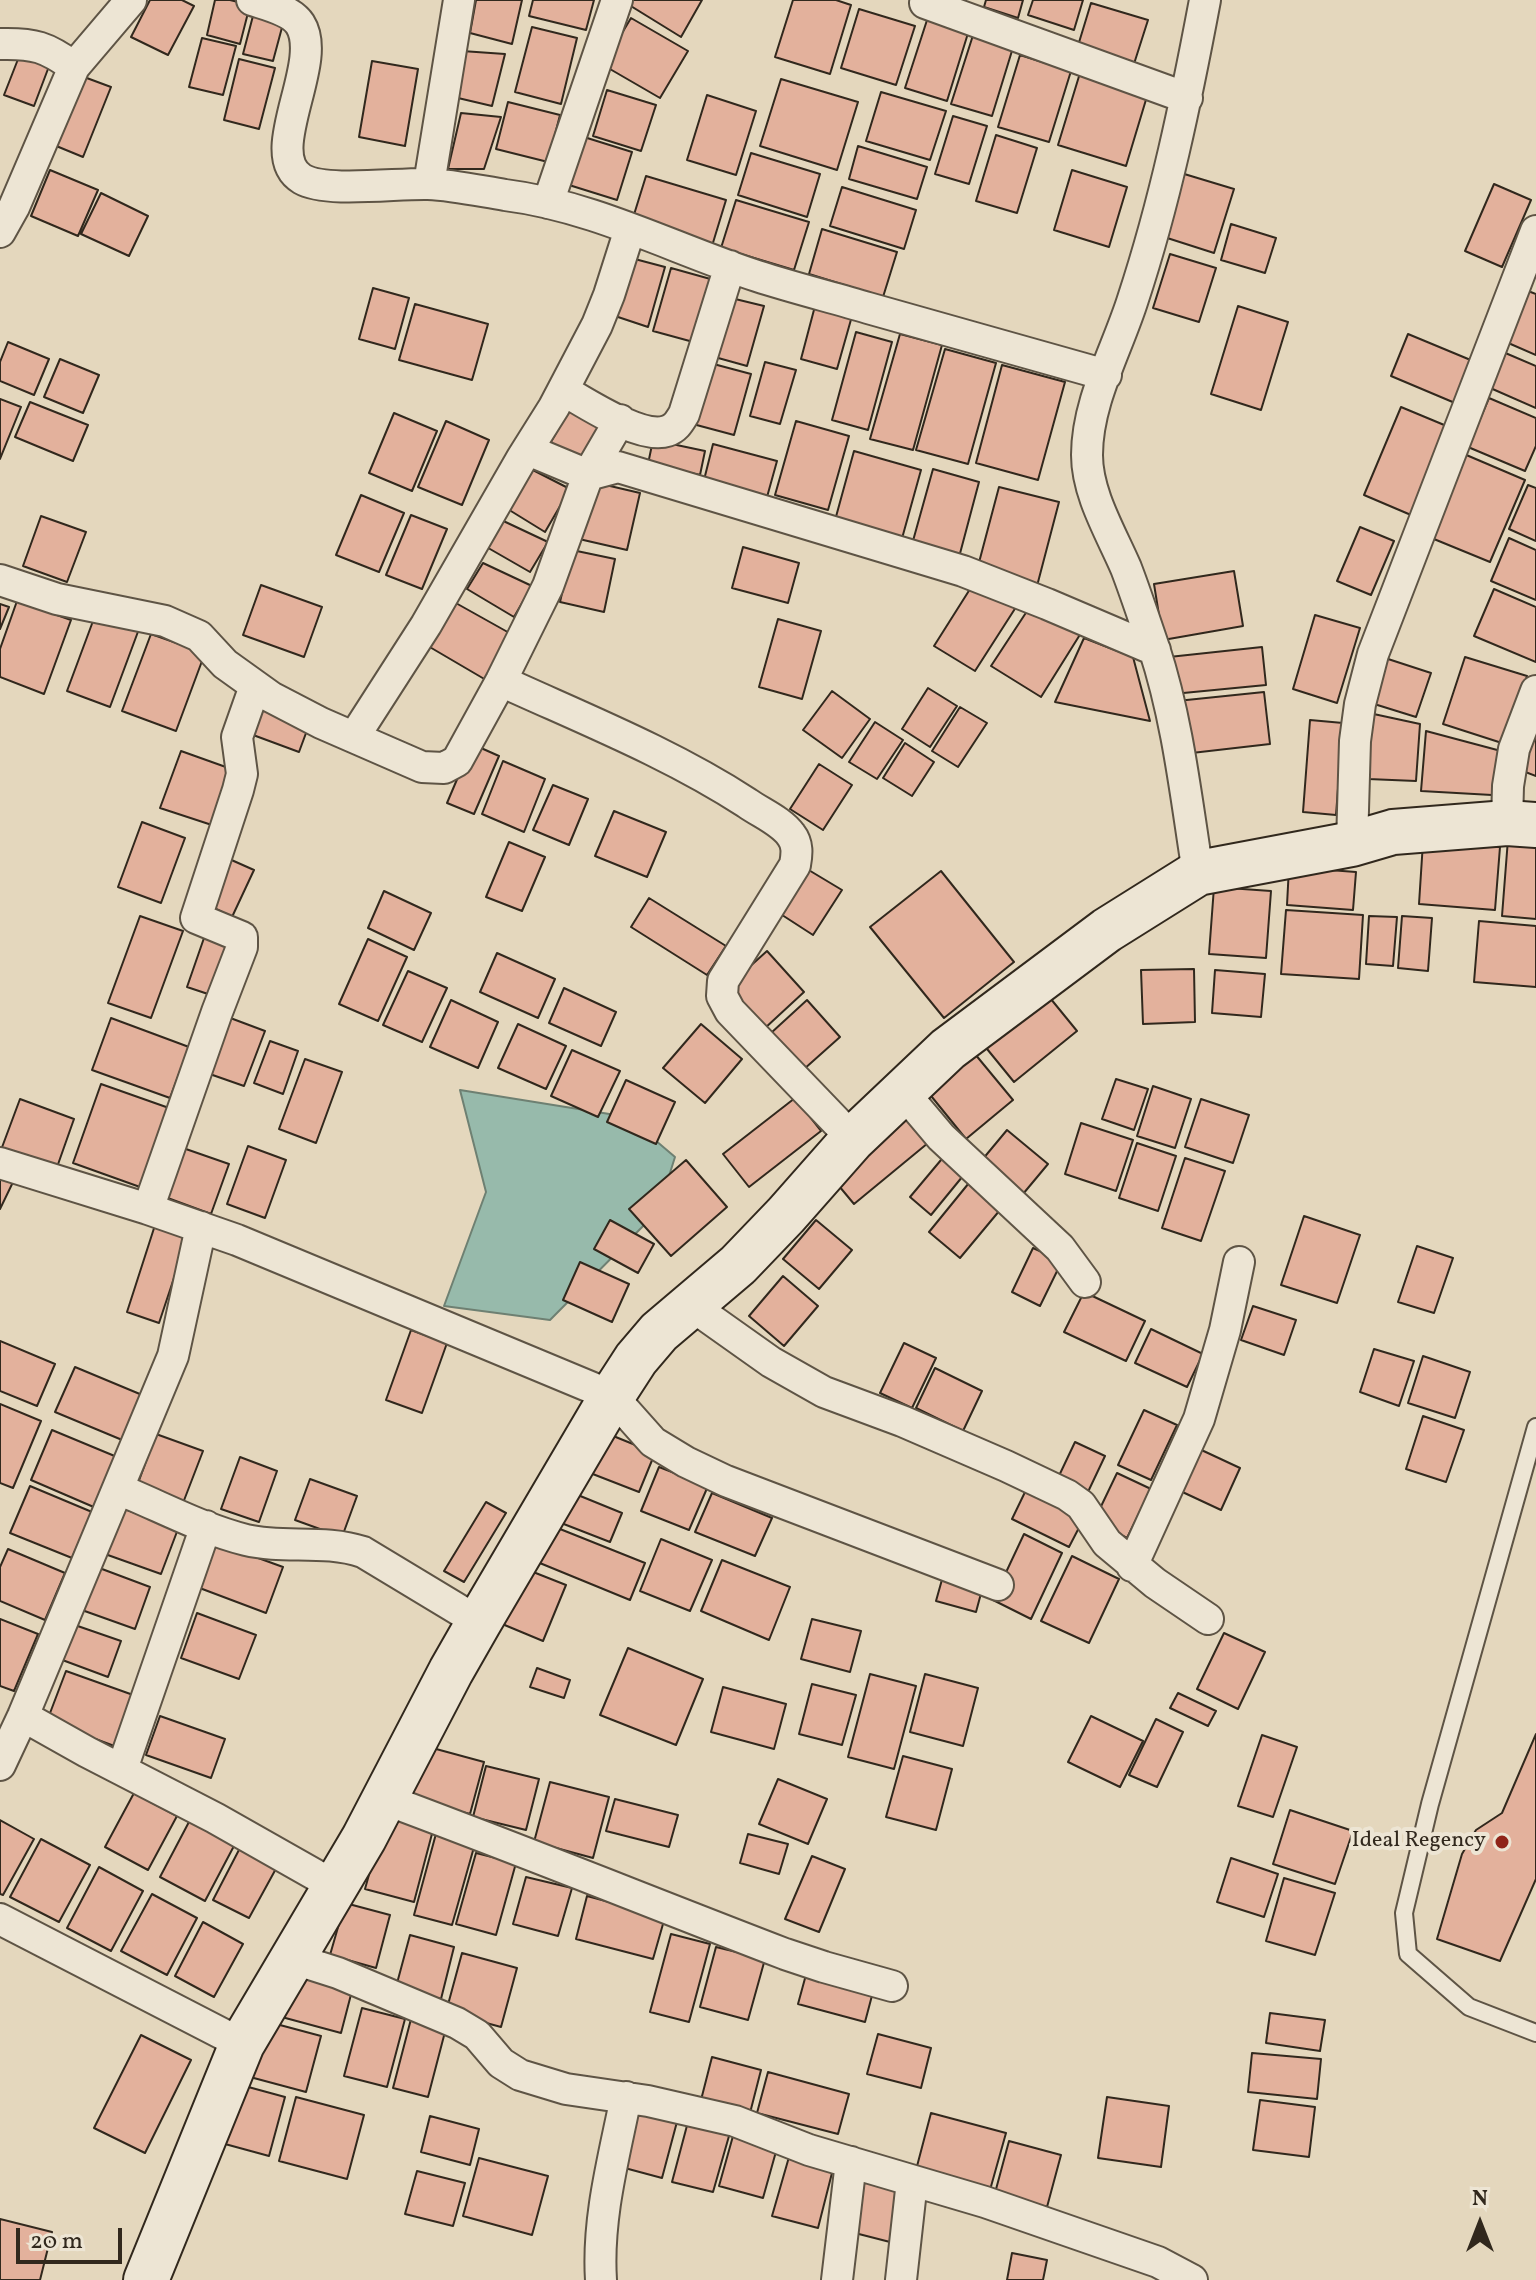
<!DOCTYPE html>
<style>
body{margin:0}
#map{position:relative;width:1536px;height:2280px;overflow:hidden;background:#e4d7bd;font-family:Vollkorn,serif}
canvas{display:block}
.north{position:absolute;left:1440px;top:2184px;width:80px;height:80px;-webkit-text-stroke:6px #ede5d4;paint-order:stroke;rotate:0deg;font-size:22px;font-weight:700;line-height:32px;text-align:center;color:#31281d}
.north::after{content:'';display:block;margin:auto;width:28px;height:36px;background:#31281d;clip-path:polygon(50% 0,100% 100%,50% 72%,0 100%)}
.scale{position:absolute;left:16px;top:2228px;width:106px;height:36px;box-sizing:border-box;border:4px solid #31281d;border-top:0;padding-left:10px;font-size:24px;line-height:28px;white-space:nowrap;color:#31281d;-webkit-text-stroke:6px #ede5d4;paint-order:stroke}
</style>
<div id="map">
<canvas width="1536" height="2280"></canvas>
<div class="north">N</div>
<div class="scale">20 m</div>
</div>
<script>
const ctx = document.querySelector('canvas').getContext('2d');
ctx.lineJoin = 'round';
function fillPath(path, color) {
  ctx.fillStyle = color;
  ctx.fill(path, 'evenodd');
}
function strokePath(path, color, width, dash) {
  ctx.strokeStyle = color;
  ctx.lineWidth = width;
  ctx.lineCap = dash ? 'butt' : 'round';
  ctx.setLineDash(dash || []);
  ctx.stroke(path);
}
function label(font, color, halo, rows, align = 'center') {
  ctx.font = font + ' Vollkorn,serif';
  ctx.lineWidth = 8;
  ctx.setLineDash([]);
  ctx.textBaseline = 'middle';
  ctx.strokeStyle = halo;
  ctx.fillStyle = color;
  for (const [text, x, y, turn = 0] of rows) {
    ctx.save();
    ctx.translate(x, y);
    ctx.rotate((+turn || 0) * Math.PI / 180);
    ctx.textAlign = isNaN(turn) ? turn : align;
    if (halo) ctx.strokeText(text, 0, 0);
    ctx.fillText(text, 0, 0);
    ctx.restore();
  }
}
const water = new Path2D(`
 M460 1090 628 1117 675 1157 658 1211 550 1320 444 1306 486 1192Z`);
fillPath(water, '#97baab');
strokePath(water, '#6e8072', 2);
const building = new Path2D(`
 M150 0H182L194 6 168 55 131 37Z
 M215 0H230L250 5 240 44 207 35Z
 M476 0H522L512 44 470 33Z
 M533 0H594L586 30 529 16Z
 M621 0H702L681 37Z
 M793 0H836L851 5 830 74 775 57Z
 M986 0H1023L1018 18 984 7Z
 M1033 0H1083L1074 30 1028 15Z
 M1091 3 1148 20 1133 67 1077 49Z
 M859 9 915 26 896 85 841 68Z
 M254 12 284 20 273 61 243 54Z
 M928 17 969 30 947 101 905 88Z
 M631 18 688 51 660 98 603 65Z
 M532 27 577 38 561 104 515 92Z
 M975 29 1015 41 992 116 951 104Z
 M202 38 236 46 223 95 189 87Z
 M22 49 51 61 34 106 4 95Z
 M462 51 505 54 492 106 458 98Z
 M1020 55 1071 71 1049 142 998 127Z
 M239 59 275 68 259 129 224 120Z
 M372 61 418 69 405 146 359 137Z
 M1080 73 1148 93 1126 166 1058 145Z
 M76 74 111 87 83 157 49 143Z
 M781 79 858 102 837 170 760 146Z
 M607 90 656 105 641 151 593 136Z
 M881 92 946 111 930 160 866 141Z
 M707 95 756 111 736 175 687 160Z
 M508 102 560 115 548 162 496 149Z
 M461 113 501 117 484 169H448Z
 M953 116 987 126 969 184 935 174Z
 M996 135 1037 148 1017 213 976 201Z
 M584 137 632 152 617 200 569 185Z
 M858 146 927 167 917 199 849 179Z
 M751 153 820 174 807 217 738 195Z
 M50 170 98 190 78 236 31 216Z
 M1072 170 1127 187 1109 247 1054 230Z
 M1181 173 1234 189 1214 253 1161 236Z
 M646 176 726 200 712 246 632 221Z
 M1494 184 1531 200 1502 267 1465 251Z
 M842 187 916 210 904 249 830 226Z
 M101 193 148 216 129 256 81 234Z
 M736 200 809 222 794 270 721 248Z
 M1231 224 1276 238 1265 273 1221 260Z
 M822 229 897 252 883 297 809 274Z
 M1170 254 1216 268 1199 322 1153 308Z
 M631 258 665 267 648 327 615 316Z
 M671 268 714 280 697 343 653 331Z
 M373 288 409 298 395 349 359 339Z
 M1528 291 1536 294V355L1506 342Z
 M727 297 764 306 747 366 711 356Z
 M415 304 488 324 472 380 399 360Z
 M815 306 852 316 837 369 801 359Z
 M1238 306 1288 322 1261 410 1211 394Z
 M856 332 892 342 868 430 832 420Z
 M900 334 942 345 913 450 870 439Z
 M1408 334 1473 361 1455 403 1391 376Z
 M8 342 49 359 34 395 0 381V362Z
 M945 349 996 363 968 464 916 450Z
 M1503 352 1536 366V408L1488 387Z
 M60 359 99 375 83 413 44 397Z
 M706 362 751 374 734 435 689 423Z
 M765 362 796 370 780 424 750 416Z
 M1002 365 1065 382 1038 480 976 463Z
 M1489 398 1536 418V446L1525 471 1468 447Z
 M0 399 21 407 0 459Z
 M30 402 88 425 73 461 15 437Z
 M572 405 610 427 586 469 548 447Z
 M1401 407 1449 427 1411 515 1364 495Z
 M394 413 437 431 412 491 369 473Z
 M446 421 489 440 462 505 418 487Z
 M796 421 849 436 828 510 775 495Z
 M653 440 705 451 700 475 648 464Z
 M713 444 777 461 767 497 704 480Z
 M854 451 921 470 901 542 834 524Z
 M1464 454 1525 480 1490 562 1429 537Z
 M527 467 570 489 545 532 506 508Z
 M933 469 979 482 958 561 911 548Z
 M593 482 640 493 627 550 579 539Z
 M1528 485 1536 488V541L1509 529Z
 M999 487 1059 502 1037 586 977 570Z
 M361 495 404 513 379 572 336 555Z
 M411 515 447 529 422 589 386 575Z
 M41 516 86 532 67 582 23 566Z
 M497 518 548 542 530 572 483 545Z
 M1360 527 1394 541 1371 595 1337 581Z
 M1509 538 1536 550V600L1491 581Z
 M743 547 799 563 788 603 732 588Z
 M572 550 615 559 604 612 560 602Z
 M483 563 532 586 514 617 467 589Z
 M1234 571 1243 626 1163 640 1154 584Z
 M977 578 1018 604 975 671 934 646Z
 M261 585 322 607 304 657 243 635Z
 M1494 589 1536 607V662L1474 636Z
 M17 601 71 620 44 694 0 677V649Z
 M454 602 513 635 486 680 428 646Z
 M1033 602 1081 633 1041 697 991 666Z
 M0 604 9 607 0 629Z
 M96 613 139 629 110 707 67 691Z
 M1315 615 1360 628 1337 703 1293 689Z
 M778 619 821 631 802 699 759 687Z
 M151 634 205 653 176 731 122 711Z
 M1084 638 1133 657 1150 721 1055 702Z
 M1262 647 1266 685 1173 694 1169 657Z
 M1465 657 1527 676 1505 744 1443 724Z
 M1385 658 1431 673 1416 717 1371 703Z
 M928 688 957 706 930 747 902 729Z
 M832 691 870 719 842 758 803 730Z
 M1264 692 1270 744 1183 754 1177 701Z
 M255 705 309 725 299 752 245 732Z
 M960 707 987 723 958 767 932 751Z
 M1369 713 1420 724 1416 781 1368 779Z
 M1310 720 1343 723 1336 815 1303 812Z
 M875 722 903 740 877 779 849 762Z
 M1536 726V776L1515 768Z
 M1426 731 1501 751 1492 795 1421 791Z
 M905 743 934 762 912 796 883 778Z
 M472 744 499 756 474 814 447 803Z
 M181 751 237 771 221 828 160 808Z
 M503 761 545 779 524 832 482 814Z
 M819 764 852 785 823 830 790 809Z
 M553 785 588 799 569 845 533 830Z
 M614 811 666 832 647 877 595 856Z
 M142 822 185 838 161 903 118 887Z
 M1508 839 1536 841V919L1502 916Z
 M509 842 545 857 522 911 486 897Z
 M1423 842 1500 847 1495 910 1419 904Z
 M227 858 254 870 232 917 206 904Z
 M1289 867 1356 872 1353 910 1287 905Z
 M807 869 842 890 813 935 779 913Z
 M941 871 1014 962 944 1018 870 927Z
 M1214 887 1271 891 1266 958 1209 954Z
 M384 891 431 913 414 950 368 928Z
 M649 898 726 946 707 975 631 927Z
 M1286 910 1363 915 1359 979 1281 974Z
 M140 916 183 931 151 1018 108 1003Z
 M1369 916 1397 917 1393 966 1366 964Z
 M1402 916 1432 918 1428 971 1398 968Z
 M1479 921 1536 926V987L1474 982Z
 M204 938 231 947 214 996 187 987Z
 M368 939 407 957 378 1021 339 1004Z
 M767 951 804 992 764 1029 726 988Z
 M497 953 555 979 538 1018 480 992Z
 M1194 969 1195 1022 1143 1024 1141 970Z
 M1215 970 1265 974 1261 1017 1212 1013Z
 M408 971 447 988 422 1042 383 1025Z
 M564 988 616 1012 601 1046 549 1023Z
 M1046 993 1077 1031 1014 1082 983 1044Z
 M451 1000 498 1022 478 1068 430 1047Z
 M807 1000 840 1037 803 1070 771 1033Z
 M225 1016 265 1031 244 1086 204 1072Z
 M111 1018 189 1047 170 1098 92 1070Z
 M518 1024 566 1046 546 1089 498 1068Z
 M701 1024 742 1059 705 1103 663 1068Z
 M270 1041 298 1051 283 1094 254 1083Z
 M970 1048 1013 1100 966 1139 923 1086Z
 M572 1050 620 1071 598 1117 551 1096Z
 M305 1059 342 1072 316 1143 279 1129Z
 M1116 1079 1148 1089 1134 1130 1102 1119Z
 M626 1080 675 1102 656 1144 607 1122Z
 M101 1084 169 1108 140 1187 73 1163Z
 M1153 1086 1191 1099 1175 1148 1137 1136Z
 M795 1098 821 1131 749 1187 723 1154Z
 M20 1099 74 1119 56 1170 1 1150Z
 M1201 1099 1249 1115 1233 1163 1185 1147Z
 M904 1113 928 1143 854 1204 829 1174Z
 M1081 1123 1133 1140 1116 1191 1065 1174Z
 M1007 1130 1048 1164 1018 1200 977 1166Z
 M1137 1143 1176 1156 1158 1211 1119 1198Z
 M248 1146 286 1160 265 1218 227 1204Z
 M183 1148 229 1164 211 1214 165 1197Z
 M946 1154 967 1171 931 1215 910 1197Z
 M1185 1158 1225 1171 1201 1241 1162 1228Z
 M686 1160 727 1207 671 1256 629 1209Z
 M0 1173 14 1180 0 1209Z
 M973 1178 1005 1204 960 1258 929 1232Z
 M1304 1216 1360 1235 1337 1303 1281 1285Z
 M610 1220 654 1244 638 1273 594 1249Z
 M816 1220 852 1250 819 1289 783 1259Z
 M156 1222 189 1233 159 1323 127 1312Z
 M1417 1246 1453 1258 1434 1313 1398 1302Z
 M1033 1248 1062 1261 1040 1306 1012 1292Z
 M580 1262 629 1284 612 1322 563 1300Z
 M783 1276 818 1306 784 1346 749 1316Z
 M1084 1292 1145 1321 1126 1361 1064 1332Z
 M1253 1306 1296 1320 1284 1355 1241 1340Z
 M1151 1329 1203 1354 1187 1387 1135 1363Z
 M411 1330 447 1343 422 1413 386 1400Z
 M0 1341 55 1364 37 1406 0 1391Z
 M904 1343 936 1358 912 1408 880 1393Z
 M1374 1349 1414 1361 1399 1406 1360 1392Z
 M1423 1356 1470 1372 1455 1418 1408 1403Z
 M75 1367 147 1397 127 1442 55 1412Z
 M935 1368 982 1391 963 1431 916 1408Z
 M0 1404 41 1421 13 1488 0 1483Z
 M1144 1410 1177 1425 1151 1480 1118 1465Z
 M1423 1416 1464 1430 1446 1482 1406 1469Z
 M52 1430 117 1457 96 1508 31 1480Z
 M601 1431 655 1453 639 1492 585 1471Z
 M156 1434 203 1451 183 1503 137 1486Z
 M1075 1442 1105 1456 1087 1494 1057 1480Z
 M1195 1447 1240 1468 1221 1510 1176 1489Z
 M240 1457 277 1471 259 1522 221 1509Z
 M659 1467 708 1486 689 1530 641 1511Z
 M1117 1473 1151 1489 1127 1538 1094 1521Z
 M310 1479 357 1496 342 1537 295 1520Z
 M30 1486 92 1512 72 1558 10 1533Z
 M1026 1490 1084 1518 1069 1547 1012 1519Z
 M568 1491 622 1513 610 1542 556 1521Z
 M712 1493 772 1518 755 1556 695 1532Z
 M486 1502 506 1513 464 1582 444 1571Z
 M122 1508 178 1529 161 1574 105 1554Z
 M545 1523 645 1563 630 1600 530 1559Z
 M1024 1534 1062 1553 1031 1619 993 1600Z
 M661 1539 712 1560 690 1611 640 1591Z
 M214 1542 283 1567 266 1613 197 1587Z
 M8 1549 65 1573 45 1620 0 1601V1567Z
 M1072 1556 1119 1579 1089 1643 1041 1621Z
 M722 1560 790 1587 769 1640 701 1611Z
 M94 1566 150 1587 135 1629 79 1609Z
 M518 1566 566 1585 543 1641 495 1621Z
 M943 1576 983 1586 976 1612 936 1601Z
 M197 1613 256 1635 239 1679 181 1658Z
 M0 1619 38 1634 14 1691 0 1686Z
 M812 1619 861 1631 850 1672 801 1659Z
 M69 1623 121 1641 108 1677 57 1658Z
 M1224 1633 1265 1652 1238 1709 1197 1689Z
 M628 1648 703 1679 676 1745 600 1715Z
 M537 1668 570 1680 564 1698 530 1687Z
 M66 1671 136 1696 117 1747 47 1721Z
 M870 1674 916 1686 894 1769 848 1757Z
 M925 1674 978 1688 963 1746 910 1732Z
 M812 1684 856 1695 842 1745 799 1734Z
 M723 1687 786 1704 774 1749 711 1732Z
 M1178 1693 1216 1711 1208 1726 1170 1708Z
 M160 1716 225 1739 211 1778 146 1755Z
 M1091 1716 1143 1741 1120 1787 1068 1762Z
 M1156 1719 1183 1732 1157 1787 1129 1775Z
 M1536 1734V1879L1500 1961 1437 1939 1462 1854 1476 1830 1502 1813Z
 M1262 1735 1297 1747 1273 1817 1238 1806Z
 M425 1746 484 1762 470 1814 411 1799Z
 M903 1756 952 1769 936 1830 886 1817Z
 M486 1766 539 1779 526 1830 473 1817Z
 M778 1779 827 1799 808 1844 759 1824Z
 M550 1782 609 1797 593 1858 534 1842Z
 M134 1793 177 1816 148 1870 105 1847Z
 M615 1799 678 1815 669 1847 606 1831Z
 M1290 1810 1353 1831 1335 1884 1273 1864Z
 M385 1817 433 1830 414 1902 365 1889Z
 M0 1820 34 1839 3 1895 0 1894Z
 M190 1820 235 1844 205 1901 160 1877Z
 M437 1830 476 1840 452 1925 414 1915Z
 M748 1834 788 1844 779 1874 740 1863Z
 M41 1839 90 1865 59 1922 10 1897Z
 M241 1846 278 1865 249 1918 213 1900Z
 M476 1853 516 1863 496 1935 456 1924Z
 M812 1856 845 1869 819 1932 785 1919Z
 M1231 1858 1278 1874 1264 1917 1217 1902Z
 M99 1867 143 1891 111 1951 67 1928Z
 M526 1877 572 1888 558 1936 513 1924Z
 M1284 1878 1335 1893 1315 1955 1266 1941Z
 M152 1894 197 1918 167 1975 121 1951Z
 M587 1896 665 1917 653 1959 576 1939Z
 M345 1903 390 1915 376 1968 330 1955Z
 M203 1922 243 1944 214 1997 175 1976Z
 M671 1934 710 1944 689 2022 650 2012Z
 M410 1935 454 1947 441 1999 396 1987Z
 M716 1947 765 1959 748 2020 700 2007Z
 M462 1953 517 1968 501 2027 446 2012Z
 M291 1967 354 1983 341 2033 278 2016Z
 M807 1971 874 1988 865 2022 798 2004Z
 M362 2008 405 2019 387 2087 344 2076Z
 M1270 2013 1325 2020 1320 2051 1266 2043Z
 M411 2019 446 2028 428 2097 393 2088Z
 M265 2021 321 2036 306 2092 250 2077Z
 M878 2034 931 2048 921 2088 867 2074Z
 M141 2035 191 2060 145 2153 94 2128Z
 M1252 2053 1321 2059 1317 2099 1248 2092Z
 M712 2057 761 2070 750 2113 701 2100Z
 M768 2072 849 2094 838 2134 757 2113Z
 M241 2085 285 2097 269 2156 225 2144Z
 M296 2097 364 2115 347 2179 279 2161Z
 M1107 2097 1169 2106 1161 2167 1098 2158Z
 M1260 2100 1315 2107 1309 2157 1253 2150Z
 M637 2107 678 2118 662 2178 621 2167Z
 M931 2113 1006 2133 990 2190 916 2170Z
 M430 2116 479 2129 470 2165 421 2152Z
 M689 2118 731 2129 713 2192 672 2182Z
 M733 2136 777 2148 763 2198 719 2186Z
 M1009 2141 1061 2155 1047 2207 995 2193Z
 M789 2157 833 2169 818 2228 772 2216Z
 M479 2158 548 2176 532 2235 463 2216Z
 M417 2171 465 2183 453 2226 405 2214Z
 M865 2175 903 2185 890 2242 851 2232Z
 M0 2219 52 2232 40 2280H0Z
 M1012 2253 1047 2260 1043 2280H1007Z`);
fillPath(building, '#e3b19c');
strokePath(building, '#31281d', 2);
const service = new Path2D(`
 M1536 1427 1430 1804 1404 1913 1408 1954 1469 2007 1536 2033`);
const minor = new Path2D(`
 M252 0C267 5 291 10 300 24 325 63 260 154 302 179 326 193 397 183 428 184 453 185 480 191 505 195 594 206 674 249 757 276 794 288 831 297 868 308 947 330 1027 353 1106 375
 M925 3 1187 98
 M0 44C34 43 47 47 74 67
 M429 184 459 0
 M548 203 617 0
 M0 232 14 207 74 67 131 0
 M563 390C586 403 641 440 667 431 676 428 679 422 684 414L730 266
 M528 450 588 475 618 467 963 571 1047 604 1155 650
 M0 580 57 599 165 621 199 636 225 664 271 697 321 723 422 767 444 768 457 761 501 681 548 586 588 475 620 420
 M501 681C584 719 670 753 747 803 761 813 781 821 791 835 798 844 797 854 795 865L723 981 722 996 730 1011 853 1139
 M354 737 426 625 522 458 554 407 597 325 609 295 630 229
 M1507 823 1508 786 1514 749 1536 691
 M1352 844 1355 741 1360 704 1373 654 1536 231
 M1198 873C1186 798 1178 721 1154 648 1145 622 1136 594 1126 568 1111 533 1087 494 1087 455 1087 401 1117 350 1133 299 1165 202 1186 101 1205 0
 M903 1092 941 1137 1060 1248 1085 1282
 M0 1163 148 1209 237 1240 612 1396 653 1442 686 1462 726 1481 998 1585
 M148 1209 217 1012 242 947V937L196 918 238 790 242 774 237 737 255 686
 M692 1306 771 1362 824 1392 902 1421 1006 1466 1067 1495 1081 1505 1107 1543 1155 1583 1208 1619
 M118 1489C160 1506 202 1529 246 1540 284 1549 324 1539 363 1552L479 1622
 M1132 1566 1199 1419 1225 1330 1239 1262
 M23 1716 87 1752 215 1818 335 1886
 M0 1765 23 1716 173 1356 201 1227
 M122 1769 206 1526
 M384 1799C519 1849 652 1903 785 1954L824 1967 892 1986
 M0 1919 242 2044
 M291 1958 338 1973 457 2023 477 2035 501 2063 520 2075 566 2089 648 2101 735 2121 809 2150 985 2202 1158 2262 1192 2280
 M601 2280C597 2218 614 2157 626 2097
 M837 2280 851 2162
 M901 2280 912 2181`);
const secondary = new Path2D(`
 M146 2280 242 2044 364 1838 451 1671 479 1622 612 1396 636 1359 659 1332 738 1265 786 1215 853 1139 948 1049 1107 930 1198 873 1352 844 1393 832 1507 823 1536 825`);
strokePath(service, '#5e5445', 20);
strokePath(minor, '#5e5445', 34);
strokePath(secondary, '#31281d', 48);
strokePath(service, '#ede5d4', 16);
strokePath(minor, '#ede5d4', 30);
strokePath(secondary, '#ede5d4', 44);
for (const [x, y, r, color] of [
 [1502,1842,8,"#8f2418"]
]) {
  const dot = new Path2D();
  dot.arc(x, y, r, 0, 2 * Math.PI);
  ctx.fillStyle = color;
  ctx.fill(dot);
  strokePath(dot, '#ede5d4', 3);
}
label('22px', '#31281d', '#ede5d4', [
 ["Ideal Regency",1486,1842]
], 'right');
</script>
